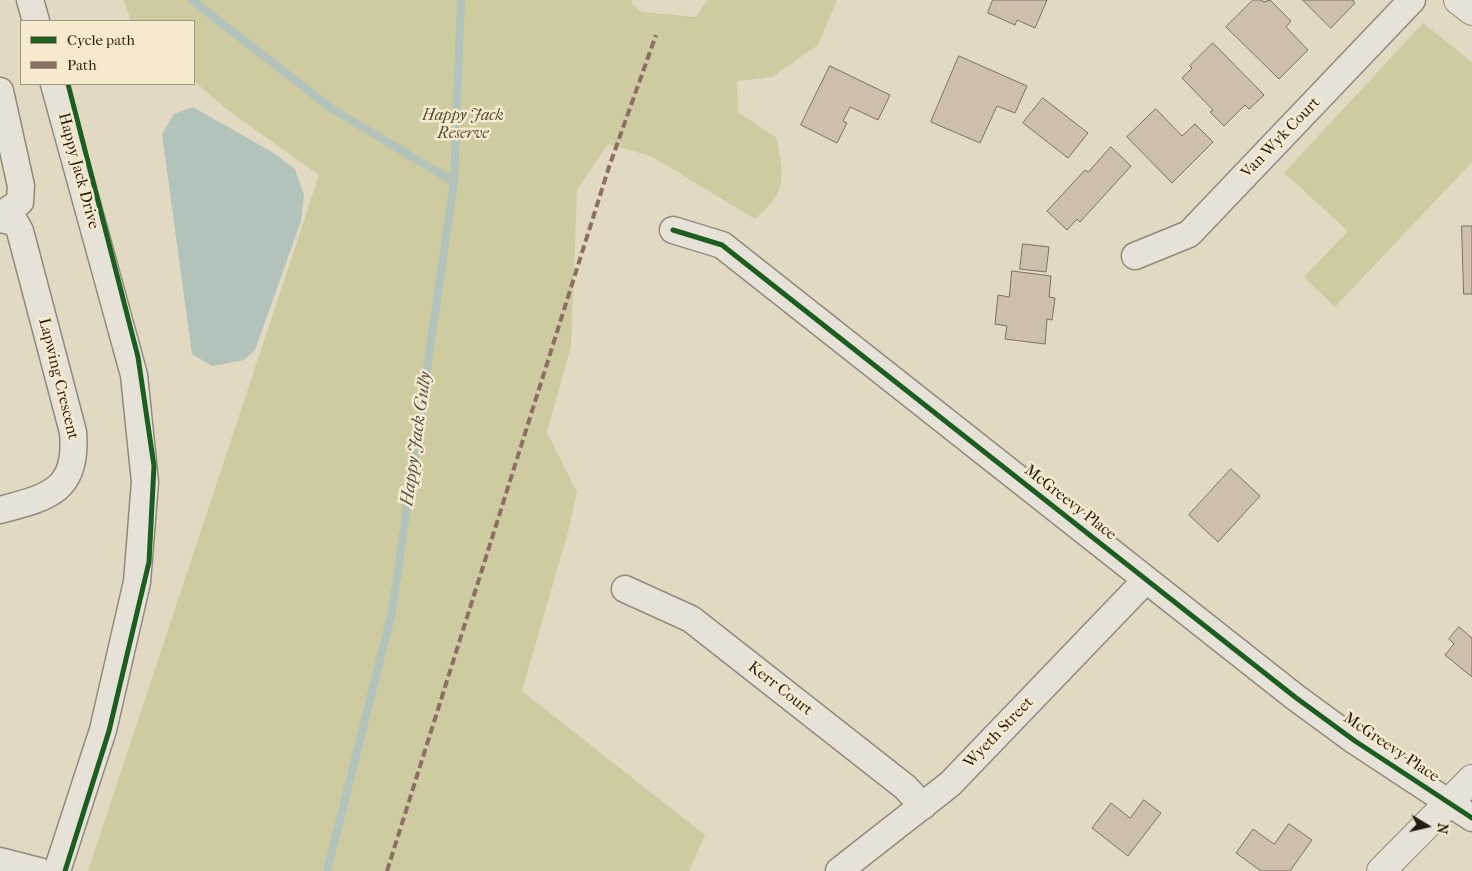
<!DOCTYPE html>
<style>
body{margin:0}
#map{position:relative;width:1472px;height:871px;overflow:hidden;background:#e1d9c1;font-family:"IM FELL French Canon",serif}
canvas{display:block}
.legend{position:absolute;left:20px;top:20px;width:175px;height:65px;box-sizing:border-box;background:#f5eace;border:1px solid #a39782;margin:0;padding:6px 9px;list-style:none;font-size:15px;color:#271b11}
.legend li{display:flex;align-items:center;gap:10px;height:25px}
.legend b{width:25px;border:1px solid #a39782}
.north{position:absolute;left:1402px;top:801px;width:50px;height:50px;-webkit-text-stroke:4px #f5eace;paint-order:stroke;rotate:99deg;font-size:14px;font-weight:700;line-height:20px;text-align:center;color:#271b11}
.north::after{content:'';display:block;margin:auto;width:18px;height:22px;background:#271b11;clip-path:polygon(50% 0,100% 100%,50% 72%,0 100%)}
</style>
<div id="map">
<canvas width="1472" height="871"></canvas>
<ul class="legend">
<li><b style="height:6px;background:#1b5e20"></b>Cycle path</li>
<li><b style="height:6px;background:#8d6e63"></b>Path</li>
</ul>
<div class="north">N</div>
</div>
<script>
const ctx = document.querySelector('canvas').getContext('2d');
ctx.lineJoin = 'round';
function fillPath(path, color) {
  ctx.fillStyle = color;
  ctx.fill(path, 'evenodd');
}
function strokePath(path, color, width, dash) {
  ctx.strokeStyle = color;
  ctx.lineWidth = width;
  ctx.lineCap = dash ? 'butt' : 'round';
  ctx.setLineDash(dash || []);
  ctx.stroke(path);
}
function label(font, color, halo, rows, align = 'center') {
  ctx.font = font + ' "IM FELL French Canon",serif';
  ctx.lineWidth = 5;
  ctx.setLineDash([]);
  ctx.textBaseline = 'middle';
  ctx.strokeStyle = halo;
  ctx.fillStyle = color;
  for (const [text, x, y, turn = 0] of rows) {
    ctx.save();
    ctx.translate(x, y);
    ctx.rotate((+turn || 0) * Math.PI / 180);
    ctx.textAlign = isNaN(turn) ? turn : align;
    if (halo) ctx.strokeText(text, 0, 0);
    ctx.fillText(text, 0, 0);
    ctx.restore();
  }
}
fillPath(new Path2D(`
 M124 0H632V3L641 12 696 17 707 0H837L818 45 772 77 737 81 738 112 777 138C783 180 789 189 755 219L651 156 608 144 577 190 571 346 547 432 577 492 568 532 522 691 705 835 689 871H88L319 175 229 111 194 81V21H131Z
 M1423 23 1472 62V162L1335 307 1304 277 1348 231 1284 173Z`), '#cfcba1');
fillPath(new Path2D(`
 M193 107 272 152 295 169 304 195 301 221 255 350 244 360 212 366 192 354 162 134 174 114Z`), '#b1c3ba');
strokePath(new Path2D(`
 M192 0 331 108 454 182
 M327 871 392 612 454 182 461 0`), '#b1c3ba', 8);
const building = new Path2D(`
 M993 0H1047L1035 28 1017 20 1015 25 988 13Z
 M1253 0H1261L1264 2 1270 0 1291 21 1286 27 1308 50 1279 79 1226 27Z
 M1303 0H1353L1355 3 1331 28Z
 M1213 43 1264 95 1249 109 1245 105 1224 126 1210 112 1213 110 1182 78 1192 68 1190 66Z
 M959 56 1027 86 1015 113 997 106 980 143 931 122Z
 M830 66 890 95 878 120 850 107 843 121 847 123 837 143 801 125Z
 M1043 98 1088 133 1068 158 1023 123Z
 M1156 109 1182 136 1195 124 1213 142 1172 183 1127 137Z
 M1111 147 1131 166 1080 222 1077 219 1067 230 1047 211 1085 170 1088 172Z
 M1462 226H1472V294H1464Z
 M1023 244 1049 247 1046 272 1020 269Z
 M1012 271 1051 276 1049 297 1055 298 1052 320 1047 319 1045 344 1005 339 1007 326 995 324 998 295 1009 297Z
 M1231 469 1260 496 1218 542 1189 515Z
 M1459 627 1472 638V677L1445 655 1454 644 1449 639Z
 M1144 800 1161 813 1128 856 1092 828 1111 803 1130 818Z
 M1289 824 1312 840 1290 871H1261L1236 853 1253 829 1274 844Z`);
fillPath(building, '#cebfad');
strokePath(building, '#777164', 1);
const minor = new Path2D(`
 M30 0 36 21
 M54 84 134 375 145 482 137 582 103 730 57 871
 M0 91 21 186 20 202 8 210 6 219
 M0 219 15 222 20 231 73 432C78 491 49 497 0 510
 M673 230 722 245 1295 697 1355 741 1472 818
 M1135 256 1189 234 1412 0
 M625 589 691 619 905 787 923 806
 M0 861 39 871
 M839 871 950 784 1145 581`);
const tertiary = new Path2D(`
 M1458 0 1472 11
 M1381 871 1472 779`);
strokePath(minor, '#918a7c', 29);
strokePath(tertiary, '#918a7c', 30);
strokePath(minor, '#e7e2d7', 26);
strokePath(tertiary, '#e7e2d7', 28);
strokePath(new Path2D(`
 M387 871 609 167 656 35`), '#8d6e63', 4, [8, 4]);
strokePath(new Path2D(`
 M673 230 722 245 1295 697 1355 741 1472 818
 M65 871 109 731 149 562 154 466 138 357 68 84`), '#1b5e20', 5);
label('italic 16px', '#554c34', '#f5eace', [
 ["Happy Jack",463,116],
 ["Reserve",463,134]
]);
label('16px', '#271b11', '#f5eace', [
 ["Van Wyk Court",1281,138,-46],
 ["Happy Jack Drive",78,171,75],
 ["Lapwing Crescent",58,379,76],
 ["McGreevy Place",1070,503,38],
 ["Kerr Court",780,689,38],
 ["Wyeth Street",999,733,-46],
 ["McGreevy Place",1391,748,34]
]);
label('italic 18px', '#50534b', '#f5eace', [
 ["Happy Jack Gully",417,439,-82]
]);
</script>
